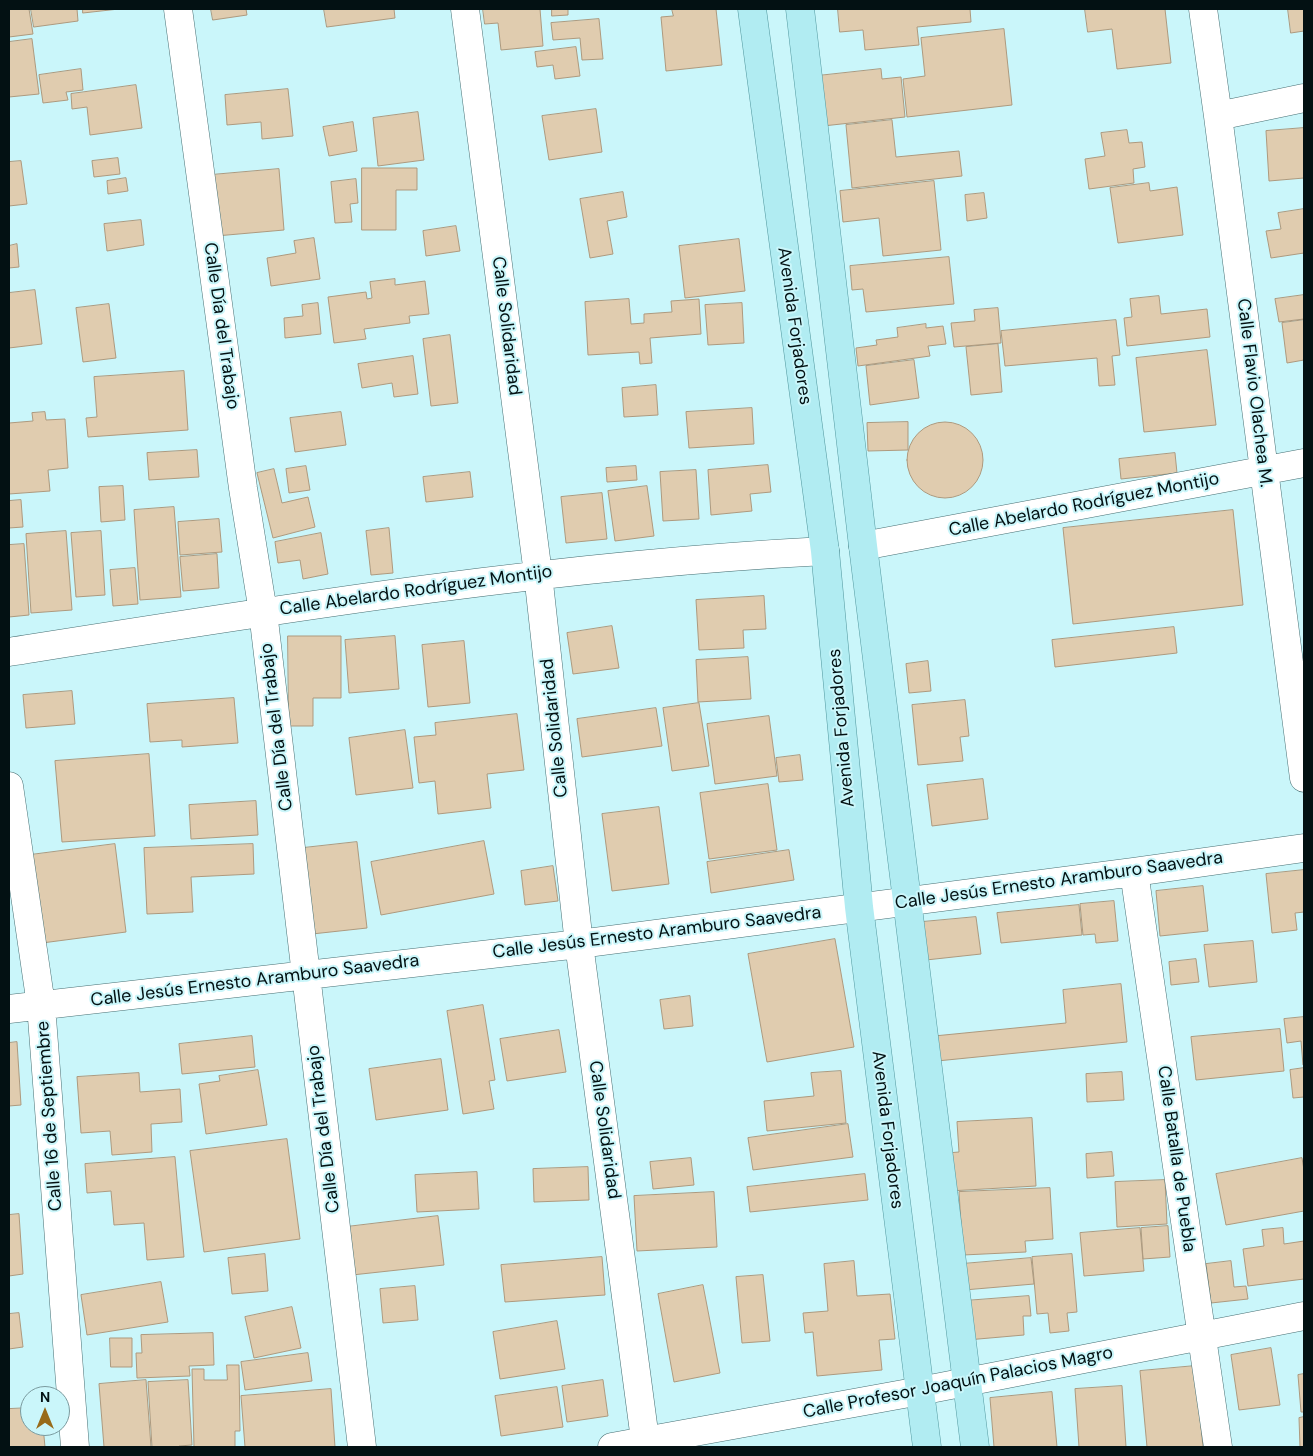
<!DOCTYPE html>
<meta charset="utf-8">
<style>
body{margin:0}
#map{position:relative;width:1313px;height:1456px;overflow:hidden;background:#caf6fa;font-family:"DM Sans",sans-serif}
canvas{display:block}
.frame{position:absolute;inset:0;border:10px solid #031113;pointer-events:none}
.north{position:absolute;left:20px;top:1386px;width:50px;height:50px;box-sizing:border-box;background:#caf6fa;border:1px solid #7a9a9e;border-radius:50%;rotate:0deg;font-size:14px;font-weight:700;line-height:20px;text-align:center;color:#031113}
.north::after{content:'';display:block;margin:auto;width:18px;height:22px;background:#986b1a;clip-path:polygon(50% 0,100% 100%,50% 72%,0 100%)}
</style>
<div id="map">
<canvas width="1313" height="1456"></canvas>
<div class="frame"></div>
<div class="north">N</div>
</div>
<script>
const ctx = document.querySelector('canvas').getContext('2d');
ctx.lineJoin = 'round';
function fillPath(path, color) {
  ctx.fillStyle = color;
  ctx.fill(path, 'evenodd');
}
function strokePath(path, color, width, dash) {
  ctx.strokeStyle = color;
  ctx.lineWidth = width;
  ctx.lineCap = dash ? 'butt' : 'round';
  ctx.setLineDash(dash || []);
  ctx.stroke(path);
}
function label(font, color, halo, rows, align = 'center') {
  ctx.font = font + ' "DM Sans",sans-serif';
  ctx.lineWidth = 4;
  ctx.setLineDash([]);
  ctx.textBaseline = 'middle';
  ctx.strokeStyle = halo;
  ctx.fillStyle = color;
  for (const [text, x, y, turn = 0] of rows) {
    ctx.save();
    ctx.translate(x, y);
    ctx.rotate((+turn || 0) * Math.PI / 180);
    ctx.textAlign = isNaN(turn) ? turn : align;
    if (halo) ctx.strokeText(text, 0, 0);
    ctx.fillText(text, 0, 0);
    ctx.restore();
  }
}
const building = new Path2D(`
 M9 9H29L33 34 9 37Z
 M31 9H77L78 21 34 27Z
 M83 9H119L83 13Z
 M211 9H246L247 15 213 20Z
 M324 9H394L395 18 327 27Z
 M483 9H540L543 46 501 50 498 23 485 24Z
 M552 9H568V15L552 16Z
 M672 9H716L722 65 666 71 661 17 673 16Z
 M838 9H970L971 22 917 27 919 45 865 50 863 30 840 32Z
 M1085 9H1165L1171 63 1117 69 1112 29 1088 32Z
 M1288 9H1304V31L1291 33Z
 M599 19 603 59 582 60 580 38 553 40 551 23Z
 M1004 29 1012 105 907 117 903 79 925 76 921 38Z
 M32 39 39 94 9 97V42Z
 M576 47 580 76 555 79 553 65 537 67 535 52Z
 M81 69 83 90 66 92 68 100 43 103 39 75Z
 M881 69 882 79 901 77 905 117 823 126 817 76Z
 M136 85 142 128 90 135 87 107 72 109 71 94Z
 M288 89 293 136 262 139 261 122 227 125 225 95Z
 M596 109 602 152 549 160 542 116Z
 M418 112 424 160 378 166 373 118Z
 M892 120 896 157 959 151 962 176 852 188 846 125Z
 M353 122 357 151 329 156 323 127Z
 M1304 128V178L1269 181 1266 131Z
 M1127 130 1129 143 1142 142 1145 167 1133 169 1134 183 1089 189 1085 159 1105 156 1101 133Z
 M118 158 120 174 94 177 92 161Z
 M21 161 27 204 9 206V162Z
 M362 168H417V190H396V230H362Z
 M279 169 284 230 216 236 211 175Z
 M126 178 128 191 108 194 107 181Z
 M356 179 358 203 350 204 352 222 335 223 331 182Z
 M934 181 941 250 883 256 879 218 843 222 840 191Z
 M1149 183 1150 191 1177 187 1183 235 1118 243 1110 188Z
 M623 192 627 217 607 221 613 254 590 258 580 199Z
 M984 193 987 218 967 221 965 195Z
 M1304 209V253L1271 258 1266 231 1281 229 1278 213Z
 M141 220 144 245 107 251 104 224Z
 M456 226 460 251 426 256 423 231Z
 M314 238 320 279 271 286 267 258 296 253 294 241Z
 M739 239 745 291 685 298 679 246Z
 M17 244 19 267 9 268V246Z
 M949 257 954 304 866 312 863 289 852 290 850 266Z
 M395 279V285L425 281 429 314 409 316 410 323 364 329 366 339 334 343 328 297 366 292 367 299 372 298 370 282Z
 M35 290 42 344 9 348V293Z
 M1304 295V319L1279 322 1275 299Z
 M1159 296 1161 314 1207 309 1210 337 1127 346 1124 318 1132 317 1130 299Z
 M629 299 631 324 644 323V314L672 312 671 301 699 299 701 334 650 338 652 363 640 364 639 352 588 355 585 302Z
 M318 303 321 334 285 338 284 318 303 316 302 305Z
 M742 303 744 343 708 345 705 305Z
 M109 304 116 358 83 362 76 308Z
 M998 308 1001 343 954 347 951 323 975 321 974 310Z
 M1116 320 1120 355 1112 356 1115 385 1099 386 1097 358 1005 366 1001 331Z
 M1304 320V360L1287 363 1282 323Z
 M926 324V328L943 326 946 344 928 346 930 356 858 366 856 348 877 345 876 340 898 337 897 328Z
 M450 335 458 403 431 406 423 339Z
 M998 344 1002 392 971 395 966 347Z
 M1207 350 1216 425 1144 432 1136 358Z
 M413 356 418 394 394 397 392 383 362 388 358 364Z
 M914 360 919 398 870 405 866 366Z
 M184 371 188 430 88 437 86 418 97 417 94 377Z
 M656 385 658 415 624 417 622 388Z
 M752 408 754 444 689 448 686 412Z
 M45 412 46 420 65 419 68 468 48 470 50 491 9 494V423L33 421 32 413Z
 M341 412 346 445 295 452 290 418Z
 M908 422V450L868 451 867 423Z
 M907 460a38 38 0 1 1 76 0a38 38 0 1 1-76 0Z
 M197 450 199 477 149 480 147 453Z
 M1175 453 1177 473 1121 479 1119 459Z
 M768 465 771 492 750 494 752 511 711 515 708 470Z
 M306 466 310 490 289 493 286 469Z
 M636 466 637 480 607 482 606 468Z
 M274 469 282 503 308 497 315 527 273 538 257 473Z
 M696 470 699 519 663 521 660 472Z
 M470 472 473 497 426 502 423 477Z
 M123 486 125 520 101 522 99 487Z
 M647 486 654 536 615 541 608 491Z
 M602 493 607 539 566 543 561 497Z
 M21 500 23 527 9 528V501Z
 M174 507 181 597 140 600 134 510Z
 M1233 510 1243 605 1073 624 1063 528Z
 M219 519 222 552 180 555 178 522Z
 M389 528 393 573 371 575 366 531Z
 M66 531 72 610 31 613 26 534Z
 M101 531 105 595 76 597 71 533Z
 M321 533 328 574 303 579 300 560 278 563 275 542Z
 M24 544 29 615 9 617V545Z
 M217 554 219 588 183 591 180 557Z
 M135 568 138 604 113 606 110 570Z
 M764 596 766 629 743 630 744 648 699 650 696 600Z
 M612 626 619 668 573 674 567 633Z
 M1174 627 1177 653 1055 667 1052 640Z
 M288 636H341V698H313V726H289Z
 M395 636 399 689 349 693 345 640Z
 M464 641 470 703 428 707 422 645Z
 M748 657 751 699 698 702 696 660Z
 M928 661 931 691 909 693 906 664Z
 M72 691 75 724 26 728 23 695Z
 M234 698 238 743 182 747V740L150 742 147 704Z
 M965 700 969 736 960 737 963 761 918 765 912 705Z
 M699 703 709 766 672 771 663 708Z
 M656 708 662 746 582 757 577 719Z
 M517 714 524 770 487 774 491 808 438 814 435 781 419 783 414 737 436 735 435 723Z
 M769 716 777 776 715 784 707 724Z
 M405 730 413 788 356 795 349 738Z
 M149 754 155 836 62 842 55 761Z
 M800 755 803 780 779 782 776 758Z
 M983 779 988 819 932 826 927 785Z
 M768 784 777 850 709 859 700 793Z
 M256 801 258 835 191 839 189 805Z
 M659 807 669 884 612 891 602 814Z
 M484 841 494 894 381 915 371 862Z
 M357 842 367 928 312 934 303 848Z
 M115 844 126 932 42 943 30 855Z
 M253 844 254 874 191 877 193 912 147 914 144 848Z
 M789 850 794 880 711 893 707 862Z
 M553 866 558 901 525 905 521 871Z
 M1304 870V912L1295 913 1297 930 1272 933 1266 874Z
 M1203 886 1208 931 1160 936 1156 891Z
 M1114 901 1118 941 1096 943 1095 934 1083 935 1080 904Z
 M1079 905 1082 935 1001 943 997 913Z
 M976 917 981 954 926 960 922 922Z
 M835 939 854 1047 767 1062 748 954Z
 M1253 941 1257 982 1209 987 1204 945Z
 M1196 959 1199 982 1171 985 1169 962Z
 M1121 984 1127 1042 937 1061 934 1036 1066 1023 1063 990Z
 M690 996 693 1026 664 1029 660 1000Z
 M483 1005 495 1080 489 1081 494 1109 463 1114 447 1011Z
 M1304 1017V1064L1303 1065 1301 1041 1287 1043 1284 1019Z
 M1280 1029 1284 1071 1196 1080 1191 1037Z
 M559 1030 566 1072 507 1081 500 1039Z
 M252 1036 255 1067 182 1074 179 1044Z
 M17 1042 21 1105 9 1106V1043Z
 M441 1059 448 1110 376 1120 369 1069Z
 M1304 1068V1097L1293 1098 1290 1070Z
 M258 1070 267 1125 206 1134 199 1084 220 1081 219 1076Z
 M841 1071 846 1123 767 1131 764 1101 814 1096 811 1073Z
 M1122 1072 1124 1100 1087 1102 1086 1074Z
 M139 1073 140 1092 180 1089 182 1122 151 1124 152 1152 112 1155 110 1131 81 1133 77 1077Z
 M1032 1118 1036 1186 949 1191 947 1153 959 1152 957 1122Z
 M848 1124 853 1157 753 1170 748 1138Z
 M287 1139 300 1239 204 1252 190 1151Z
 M1112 1152 1114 1176 1087 1178 1086 1154Z
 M175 1157 184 1257 147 1260 144 1223 114 1225 111 1191 87 1193 85 1164Z
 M691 1158 694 1185 653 1189 650 1162Z
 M1302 1158 1304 1170V1211L1226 1225 1216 1174Z
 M588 1167 589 1200 534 1202 533 1169Z
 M477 1172 479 1209 417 1212 415 1175Z
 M865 1174 868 1200 750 1212 747 1187Z
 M1165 1180 1167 1224 1117 1227 1115 1182Z
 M1050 1188 1053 1239 1025 1241 1026 1252 963 1255 959 1192Z
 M714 1192 717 1247 637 1251 634 1196Z
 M19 1214 23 1274 9 1276V1215Z
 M438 1216 444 1265 352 1275 346 1227Z
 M1168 1226 1170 1257 1143 1259 1141 1228Z
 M1140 1228 1144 1271 1084 1276 1080 1233Z
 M1283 1228 1284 1244 1304 1241V1279L1248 1286 1243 1249 1264 1246 1262 1230Z
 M265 1254 268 1291 232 1294 228 1258Z
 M1072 1254 1077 1312 1067 1313 1069 1331 1050 1333 1048 1313 1037 1314 1032 1257Z
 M602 1257 605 1295 505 1302 501 1265Z
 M1031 1258 1034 1284 964 1290 962 1264Z
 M854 1261 857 1296 890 1294 895 1339 879 1340 882 1370 817 1376 813 1332 805 1333 803 1313 828 1311 824 1264Z
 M1231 1261 1234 1287 1246 1286 1248 1299 1211 1303 1206 1264Z
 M763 1275 770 1341 742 1343 736 1277Z
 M161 1282 168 1322 87 1335 81 1295Z
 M703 1285 720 1373 674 1382 658 1294Z
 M415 1286 418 1320 383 1323 380 1289Z
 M1029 1296 1031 1316H1023L1024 1335 967 1340 964 1301Z
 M292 1307 301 1348 254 1358 245 1317Z
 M19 1313 23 1347 9 1349V1314Z
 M557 1321 565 1369 500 1379 493 1332Z
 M213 1333 214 1365 189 1366 190 1376 137 1378 136 1353H142L141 1335Z
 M110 1338H132V1367H111Z
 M1271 1348 1280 1405 1239 1410 1231 1355Z
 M308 1353 312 1381 245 1390 241 1362Z
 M227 1365H239L240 1431H235V1447H194L192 1369H204V1380H227Z
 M1195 1366 1203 1447H1147L1140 1371Z
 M1304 1374V1412H1301L1298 1375Z
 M146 1380 151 1447H104L99 1384Z
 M188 1380 192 1445 179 1446 180 1447H152L148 1382Z
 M603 1380 608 1416 567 1422 562 1386Z
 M1122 1386 1126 1447H1079L1075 1389Z
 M557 1387 563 1427 501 1436 495 1396Z
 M331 1389 335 1447H245L241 1396Z
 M1052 1392 1057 1447H994L990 1398Z
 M30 1408V1426H43L45 1447H9V1409Z
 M1304 1417V1447H1300L1299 1418Z`);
fillPath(building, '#e0ccaf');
strokePath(building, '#ad997e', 1);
const minor = new Path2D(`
 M178 9 243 488 263 612 362 1447
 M465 9 538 574 579 944 646 1447
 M1203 9 1218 116 1304 778
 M1218 116 1304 98
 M863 546 1304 463
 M9 652C280 609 551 565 825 551
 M9 786 41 1005 75 1447
 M1134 872 1218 1447
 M9 1009 579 944 1134 872 1304 848
 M612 1447 920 1391 1304 1316`);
const major = new Path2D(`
 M752 9 825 551 859 907 927 1447
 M800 9 863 546 975 1447`);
strokePath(minor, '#487074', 29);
strokePath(major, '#52989f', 29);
strokePath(minor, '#fff', 28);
strokePath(major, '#b1ecf2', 28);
label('18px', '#031113', '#caf6fa', [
 ["Calle Día del Trabajo",221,326,82],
 ["Calle Solidaridad",506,326,83],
 ["Avenida Forjadores",794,326,82],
 ["Calle Flavio Olachea M.",1254,393,83],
 ["Calle Abelardo Rodríguez Montijo",1084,505,-11],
 ["Calle Abelardo Rodríguez Montijo",416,591,-8],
 ["Calle Día del Trabajo",277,727,-97],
 ["Calle Solidaridad",555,728,-96],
 ["Avenida Forjadores",842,728,-95],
 ["Calle Jesús Ernesto Aramburo Saavedra",1059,881,-8],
 ["Calle Jesús Ernesto Aramburo Saavedra",657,933,-7],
 ["Calle Jesús Ernesto Aramburo Saavedra",255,981,-7],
 ["Calle 16 de Septiembre",50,1116,-94],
 ["Calle Día del Trabajo",324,1129,-97],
 ["Calle Solidaridad",604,1130,82],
 ["Avenida Forjadores",887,1130,83],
 ["Calle Batalla de Puebla",1176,1159,82],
 ["Calle Profesor Joaquín Palacios Magro",958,1383,-11]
]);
</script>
